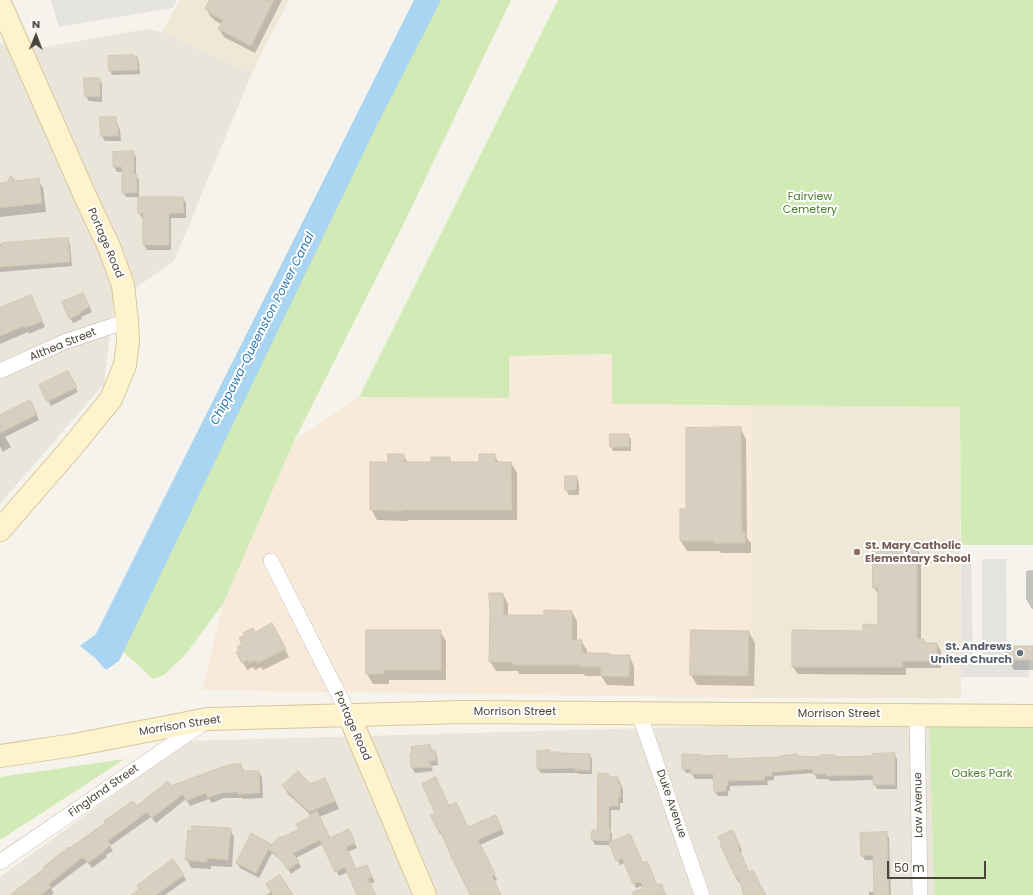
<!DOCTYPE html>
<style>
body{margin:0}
#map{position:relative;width:1033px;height:895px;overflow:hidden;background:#f6f3ec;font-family:Poppins,sans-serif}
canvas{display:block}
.north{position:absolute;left:16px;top:16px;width:40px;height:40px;-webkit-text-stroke:3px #fff;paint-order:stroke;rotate:1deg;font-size:11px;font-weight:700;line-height:16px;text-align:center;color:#4b4439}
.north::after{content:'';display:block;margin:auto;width:14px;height:18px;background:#4b4439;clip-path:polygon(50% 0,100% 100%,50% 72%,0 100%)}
.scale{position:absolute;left:887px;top:861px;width:99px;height:18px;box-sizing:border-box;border:2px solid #4b4439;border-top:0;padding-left:5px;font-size:12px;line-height:14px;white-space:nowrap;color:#4b4439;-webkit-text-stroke:3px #fff;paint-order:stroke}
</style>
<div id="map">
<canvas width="1033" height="895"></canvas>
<div class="north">N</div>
<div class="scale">50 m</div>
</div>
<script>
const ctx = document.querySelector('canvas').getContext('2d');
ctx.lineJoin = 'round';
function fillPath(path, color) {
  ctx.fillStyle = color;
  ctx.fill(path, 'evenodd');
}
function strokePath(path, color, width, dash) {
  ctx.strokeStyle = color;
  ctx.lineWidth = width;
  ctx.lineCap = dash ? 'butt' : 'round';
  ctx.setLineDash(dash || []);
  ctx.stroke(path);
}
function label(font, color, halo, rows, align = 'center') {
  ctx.font = font + ' Poppins,sans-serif';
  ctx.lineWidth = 4;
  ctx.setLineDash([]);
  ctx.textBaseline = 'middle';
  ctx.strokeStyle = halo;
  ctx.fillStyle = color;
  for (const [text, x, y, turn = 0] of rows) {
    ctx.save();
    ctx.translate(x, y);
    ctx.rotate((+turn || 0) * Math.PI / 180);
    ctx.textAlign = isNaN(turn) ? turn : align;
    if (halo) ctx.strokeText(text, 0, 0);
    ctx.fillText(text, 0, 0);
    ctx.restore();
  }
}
fillPath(new Path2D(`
 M147 29 162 32 252 73 174 261 114 303 104 384 0 504V43L40 48Z
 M929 720 934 895H0V877L188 741Z`), '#eae5da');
fillPath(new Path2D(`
 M612 354V404L752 405 753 698 202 690 223 604 294 441 359 397 508 398 509 356Z`), '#f7ead8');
fillPath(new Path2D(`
 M180 0H289L252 73 162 32Z
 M752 405 960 407 961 698H753Z`), '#efe8d6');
fillPath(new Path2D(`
 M436 0H511L404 223 294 441 223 604 185 655 164 675 153 679 113 642Z
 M558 0H1033V545H961L960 407 612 404V354L509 356V398L359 397Z
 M929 720 1033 724V895H934Z
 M125 759 0 840V777Z`), '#d2eab5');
fillPath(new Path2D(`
 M51 0H177L173 8 59 27Z
 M961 559H971L973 664H982V559H1006L1007 660H1029V677H961Z`), '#e5e3e0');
fillPath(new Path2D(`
 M414 0H441L375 129 119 661 106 670 94 657 80 646 96 634Z`), '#a9d4f2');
fillPath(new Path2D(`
 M211 0H282L255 53 224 37 219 29 222 24 215 21 213 18 211 17 206 9Z
 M137 57 139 62 140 74 112 75 110 70Z
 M99 79 102 84V102L89 101 86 96Z
 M101 118H115L120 130 121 141H105L102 136Z
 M133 152 136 157V175L139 180V198H183L186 203V218H171V250H147L144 245V218H142L139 213V197H126L123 192V172H117L114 167V153Z
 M38 180 43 188 46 212 0 217V184Z
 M67 239 70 244 72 266 0 272V244Z
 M31 296 45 327 29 334 28 332 0 344V309Z
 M86 299 92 312 81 317 82 319 73 323 70 318Z
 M70 377 78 392 51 406 48 401Z
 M32 406 39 420 5 437 11 447 3 452 0 447V419Z
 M740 428 746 439 747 538 751 543V553H721L720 551H687L681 541V510H687Z
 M628 435 631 439V451H613L611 446Z
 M403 455 408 463H432L450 458 452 463H480L494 455 499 463H511L517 473V520H408V521L377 520 371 509 389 463Z
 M576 477 579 482V495H569L566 490Z
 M916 548 921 555V640H924L926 644H937L941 651V668H906V675L798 674 793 667 864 632 879 626V595L874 588Z
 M1033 570V609H1032L1026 599V571Z
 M503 594 508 604V616H545L572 612 577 621V641H581L587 650V654L610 656H629L634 666V686L607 685 601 676H585L584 674H519L518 671H496L490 661Z
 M440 631 446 641V680H389V684H373L367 674Z
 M276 632 289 657 263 670 261 667 255 670 253 667 247 670 238 653 240 651 244 644Z
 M749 632 755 643 754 686 697 685 691 675Z
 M1033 647V670H1014L1008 660Z
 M430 746 433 752 435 751 437 756 438 765 431 766 433 771 415 773 412 768 411 755Z
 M551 753 590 755 592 759V774H579L578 773H541L538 769Z
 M894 754 897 759V789H877L874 784V780L830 781 828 779H817L814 773 774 776V780L767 781 768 785 730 786V791H728V796H718L715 792V779H695L691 773H686L683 768 702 757 726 756 729 760 797 757 836 758 874 757Z
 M241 765 244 772H259L262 777 263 798 243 799 242 798H224L212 803 209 799 190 806 186 799 156 823 151 817 110 846 113 851 106 855 107 857 92 868 87 862 51 889 54 893 51 895H11L70 849 136 807 171 787Z
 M609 775 610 778H618L623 789V803H620V810H611V832L612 834V843L643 864 657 886 661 885 664 890 666 895H646L644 887H642V886L636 888 625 863 620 865 611 845H595L592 840 598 831Z
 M325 779 339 809 319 817 330 839 351 835 357 848 348 852 356 870 369 871 375 882 370 884 375 895H358L348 872 339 876 323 844 296 858 301 867 291 874 285 864 272 853 259 878 240 868 237 863 251 835 271 845 272 846 281 839 300 829 311 818V815L288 794 284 786 310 785ZM266 844 272 849V852L265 846Z
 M449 807 468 828 496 816 504 834 480 845 497 880 494 881 500 895H471L442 833 440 834 438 830 444 827Z
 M230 829 234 837 232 867 211 866V869L191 868 187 860 189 831Z
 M886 833 889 838 891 895H869V892H875L874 860H865L862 855Z
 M735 836 742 851 740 852 749 873 761 888 762 887 766 895H745L741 882 739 883 736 878 721 844Z
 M183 875 186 880 165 895H133Z
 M271 892 292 895H266Z`), '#0003');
const building = new Path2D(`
 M210 0H274L251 46 218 29 223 20 209 13 210 12 205 9Z
 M133 55V56H137L138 70 109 71 108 56Z
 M84 78H100V97L85 96Z
 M100 117H116V124H118V136H101Z
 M134 151V174H137V193H122V167H113V152Z
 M11 176 16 181 39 178 42 203 0 208V183L7 182Z
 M138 197H183L184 213H169V245H143V213H138Z
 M68 238 70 262 0 267V245H2V243Z
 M83 293 90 307 80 312V314L69 319 62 302Z
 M31 295 42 321 25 328 24 326 0 336V308Z
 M68 371 77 387 47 402 39 385Z
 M30 400 37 414 0 433V415Z
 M741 427 742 532H745V543H714L715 541H680V509H686V428Z
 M610 434H629V447H610Z
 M388 454H404V462H431V457H450V462H479V454H495V462H511L512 510H402L403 511 370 510V462H388Z
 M565 476H577L576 490H565Z
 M873 546 917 547V639H924V643H937V661H902V667H792V630L863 631V624L878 625V588H873Z
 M489 593H503L504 615H544V610L572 611V640H582V653H609V655H630L629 677 601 676V667H579V665H513V662H489L490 611Z
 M272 623 286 649 258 663 256 660 249 663 248 660 242 663 236 652 239 651 237 647 242 644 239 638 245 635 243 633 253 628 255 632Z
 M366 630H441V670H384V674H366Z
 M691 630 749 631 748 676 690 675Z
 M1007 646H1033V660H1007Z
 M430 745 431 751 435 750 436 761H429L432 767 411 768 410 754H412L411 747Z
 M550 750V752H560V753L590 754V770H575V768L537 769V751Z
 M895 753V785H873V775L826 776V774H813V769L772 772V776H765V780L728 781V786H726V791L714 792 713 774H691V769H682V754L702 755V756L727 755V759L780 757V756L797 754V756L820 757V755H835V757L873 756V754Z
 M241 764 242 771H259L260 793 238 794V792L221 793 208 798 206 793 186 801 183 794 152 818 147 812 108 841 111 845 104 850 105 851 88 863 83 857 49 884 51 887 41 895H10L44 869 43 867 69 847 70 848 105 823 104 821 133 801 137 806 168 781 171 786 228 765Z
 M298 771 310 784 325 778 335 801 309 812 282 786Z
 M598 773 609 774V777H618V784H621L620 798H618V806H609V828H610V841L591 840 592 830H597Z
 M436 777 449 806 456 802 468 827 496 815 502 829 478 840 495 874 492 876 501 895H470L452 858 439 828 437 829 430 815 435 813 422 784Z
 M317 811 330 838 349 829 355 843 346 847 356 869 367 865 372 877 368 879 376 895H357L345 867 335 872 320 840 293 853 299 862 288 870 280 859 269 848 256 873 236 863 251 833 271 844 269 847 280 836 281 838 299 829 296 824 310 817 309 815Z
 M192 826 231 828 228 860 207 858V862L185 860 188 830 192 831Z
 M733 830 740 846 738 847 749 872 753 870 765 895H744L738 877 736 878 720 844 721 843 718 837Z
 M887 832 889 895H874L873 855 861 856 860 833Z
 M630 834 643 863 647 861 657 885 662 884 665 895H633V892L643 889 641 882 639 883 638 882 633 884 622 858 616 861 609 843Z
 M173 859 184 875 156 895H131L139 889 137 886Z
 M280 875 293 895H273L266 884Z`);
fillPath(building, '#d8cfc1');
strokePath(building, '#d3c7b4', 1);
const street = new Path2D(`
 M0 371 64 342 127 321
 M271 561 349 715
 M639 713 702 895
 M917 714 920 895
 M0 862 202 724`);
const secondary = new Path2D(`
 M0 3 86 198 110 249 123 285 127 321 128 342 125 365 111 399 72 447 0 530
 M349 715 425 895
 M0 756 74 745 208 719 463 712 1033 716`);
strokePath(street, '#c2bbae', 16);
strokePath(secondary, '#d6c79b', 24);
strokePath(street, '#fff', 15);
strokePath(secondary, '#fff3cd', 22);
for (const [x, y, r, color] of [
 [857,552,4,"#8d6e63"],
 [1020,653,4,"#6b7280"]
]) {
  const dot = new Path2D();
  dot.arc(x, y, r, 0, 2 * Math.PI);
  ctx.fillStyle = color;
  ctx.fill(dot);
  strokePath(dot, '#fff', 1.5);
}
label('11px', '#4a7f2a', '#fff', [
 ["Fairview",810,197],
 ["Cemetery",810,210],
 ["Oakes Park",982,774]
]);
label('11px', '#4b4439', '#fff', [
 ["Portage Road",105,243,67],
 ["Althea Street",63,345,-22],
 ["Morrison Street",515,712],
 ["Morrison Street",839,714],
 ["Morrison Street",180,726,-9],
 ["Portage Road",352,726,66],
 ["Fingland Street",104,791,-35],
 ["Duke Avenue",671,804,71],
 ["Law Avenue",919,805,-91]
]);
label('bold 11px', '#785e54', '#fff', [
 ["St. Mary Catholic",865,546],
 ["Elementary School",865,559]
], 'left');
label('bold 11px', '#5b616d', '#fff', [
 ["St. Andrews",1012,647],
 ["United Church",1012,660]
], 'right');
label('italic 12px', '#2e7ab2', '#fff', [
 ["Chippawa-Queenston Power Canal",263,329,-63]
]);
</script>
